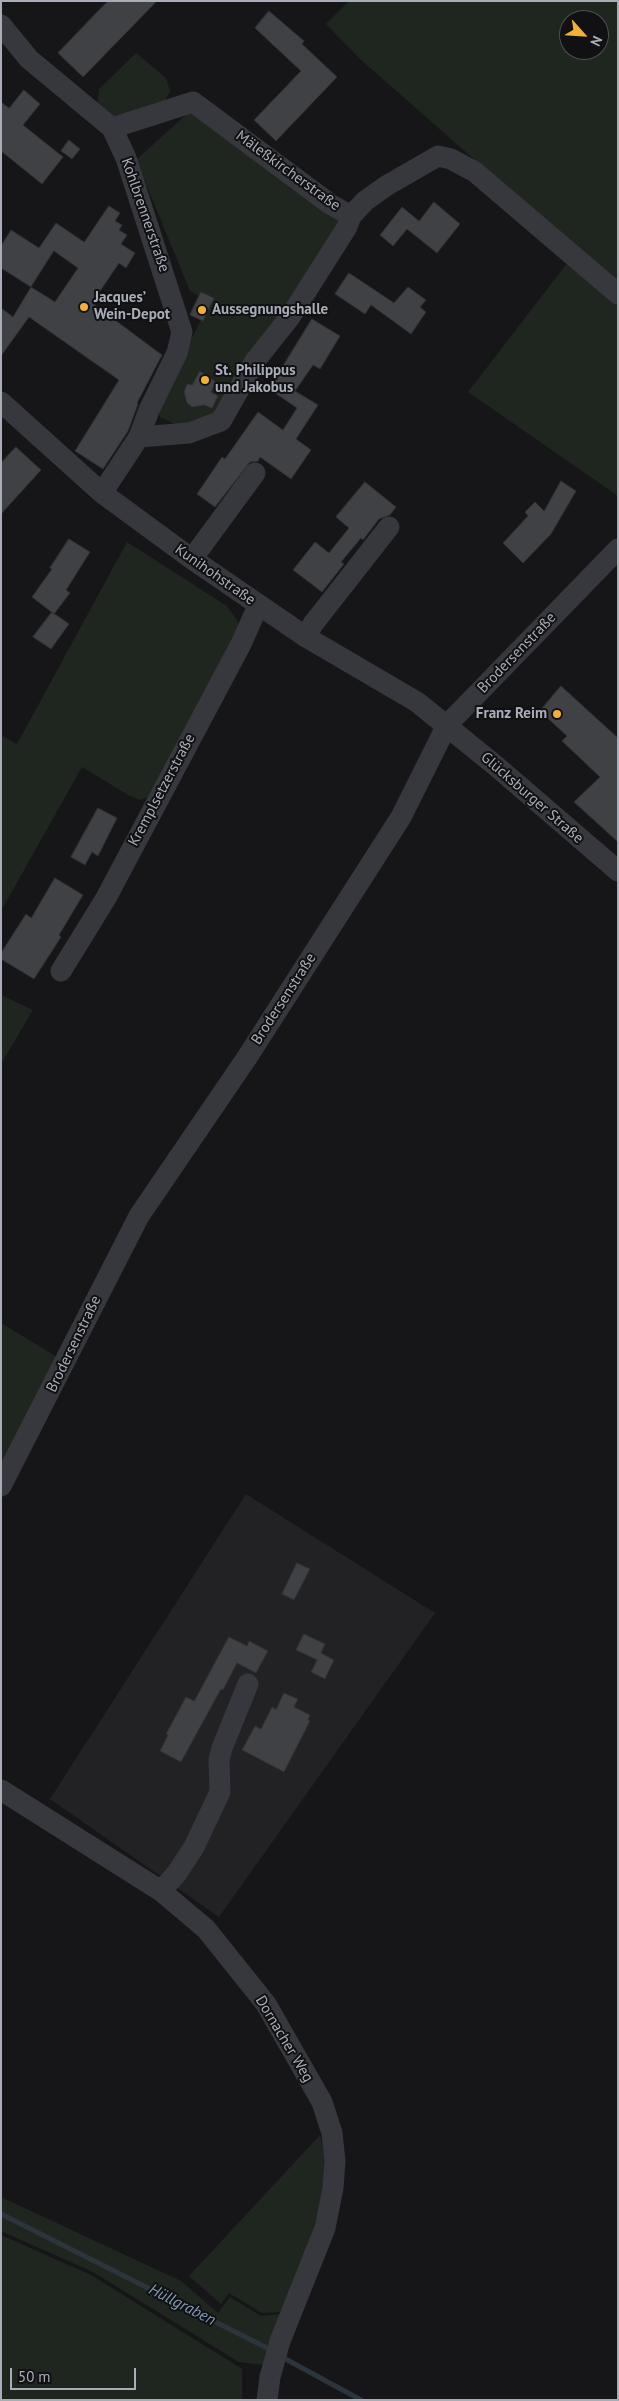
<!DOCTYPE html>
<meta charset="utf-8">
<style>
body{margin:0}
#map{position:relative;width:619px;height:2401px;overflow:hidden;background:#161618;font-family:"PT Sans",sans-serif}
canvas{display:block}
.frame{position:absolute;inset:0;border:2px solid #a8adb8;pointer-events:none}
.north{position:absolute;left:559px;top:10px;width:50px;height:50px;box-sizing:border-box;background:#111113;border:1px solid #4d4f55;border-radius:50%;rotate:116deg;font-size:14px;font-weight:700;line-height:20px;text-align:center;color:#a8adb8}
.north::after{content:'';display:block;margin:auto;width:18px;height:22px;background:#f2b134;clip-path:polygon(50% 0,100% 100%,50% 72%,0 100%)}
.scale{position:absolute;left:10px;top:2368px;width:126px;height:22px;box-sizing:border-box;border:2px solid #a8adb8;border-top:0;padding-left:6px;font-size:15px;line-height:18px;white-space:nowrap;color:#a8adb8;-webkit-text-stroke:4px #111113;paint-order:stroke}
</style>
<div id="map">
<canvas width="619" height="2401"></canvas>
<div class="frame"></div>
<div class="north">N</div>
<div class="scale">50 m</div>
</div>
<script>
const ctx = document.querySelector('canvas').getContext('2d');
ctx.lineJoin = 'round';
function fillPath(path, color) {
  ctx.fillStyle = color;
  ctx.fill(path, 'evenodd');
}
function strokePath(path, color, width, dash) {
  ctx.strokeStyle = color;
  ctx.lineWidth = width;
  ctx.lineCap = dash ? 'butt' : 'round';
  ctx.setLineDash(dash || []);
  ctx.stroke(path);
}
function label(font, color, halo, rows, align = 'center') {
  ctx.font = font + ' "PT Sans",sans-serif';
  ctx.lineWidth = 4;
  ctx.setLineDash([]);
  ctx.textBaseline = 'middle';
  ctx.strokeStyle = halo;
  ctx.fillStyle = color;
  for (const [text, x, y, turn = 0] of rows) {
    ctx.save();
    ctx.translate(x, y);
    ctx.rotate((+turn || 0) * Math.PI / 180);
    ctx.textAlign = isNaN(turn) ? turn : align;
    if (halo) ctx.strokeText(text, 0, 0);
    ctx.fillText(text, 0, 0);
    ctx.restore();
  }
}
fillPath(new Path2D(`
 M246 1494 435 1613 219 1917 50 1799Z`), '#222225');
fillPath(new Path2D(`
 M349 1H618V286L360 59 326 24ZM569 20H599V50H569Z
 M136 53 166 78 170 91 164 102 110 118 97 112 99 89Z
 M189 112 341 222 219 414 183 428 160 417 157 407 201 320 199 296 190 291 136 160Z
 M568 262 618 305V496L468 392Z
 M127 542 227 606 239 623V639L148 797 140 800 128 795 82 767 1 911V735L17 744Z
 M1 995 33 1010 1 1064Z
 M1 1323 57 1357 1 1471Z
 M320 2135C322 2144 325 2153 325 2162 324 2214 301 2265 282 2312L262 2313 229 2293 221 2304 189 2276Z
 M1 2197 181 2281 218 2313 230 2297 261 2316 281 2314 265 2365 239 2362 93 2272 1 2231Z
 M1 2235 91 2275 242 2369V2400H1Z`), '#1e261f');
strokePath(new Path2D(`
 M1 2214 273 2351
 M280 2356 361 2400`), '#2c353c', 5);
const building = new Path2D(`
 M108 1H157L83 77 58 53Z
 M269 11 304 41 302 44 337 77 276 141 254 120 301 71 255 28Z
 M24 90 40 104 23 125 63 157 42 184 1 151V102L9 108Z
 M69 140 80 149 72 159 61 151Z
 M434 202 460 224 437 253 407 229 393 246 380 235 402 207 419 221Z
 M109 206 120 213 115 221 122 225 119 230 127 235 121 244 135 253 126 268 119 263 92 303 162 355 137 403 138 404 128 431 103 469 75 451 119 380 29 317 1 356V308L13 317 31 287 1 268V246L11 230 39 248 56 223 84 242ZM54 251 78 268 55 302 31 287Z
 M349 273 394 303 408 287 426 300 420 307 426 312 411 334 371 305 365 314 335 294Z
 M201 292 214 298 203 321 190 315Z
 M312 319 340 336 320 369 313 365 295 391 318 405 296 439 311 450 291 479 260 457 258 461 250 462 215 507 197 494 222 457 225 459 258 412 283 430 297 408 269 389Z
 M200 371 216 382 211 392 218 396 212 408 204 405 192 407 187 403 184 392 187 384 192 385Z
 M16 447 41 470 1 514V463Z
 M561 481 576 491 551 534 523 563 503 543 528 516 525 512 535 502 544 511Z
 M365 482 396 507 390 515 379 519 363 540 361 538 341 562 344 564 322 592 293 570 315 542 329 553 349 528 336 517Z
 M69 539 90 552 66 590 70 593 54 614 32 597 52 569 50 568Z
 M52 612 69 624 51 649 33 637Z
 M561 686 618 738V842L574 802 600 777 562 741 567 736 540 711Z
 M98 808 117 818 98 856 92 852 85 865 71 857Z
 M55 878 83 895 59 935 61 937 34 979 1 959V953L26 914 31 918Z
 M297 1563 310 1569 294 1600 282 1594Z
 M304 1634 325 1644 321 1653 334 1660 325 1679 311 1672 317 1660 296 1650Z
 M229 1637 247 1646 249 1641 268 1651 256 1673 237 1663 223 1690 221 1689 181 1762 160 1751 168 1735 166 1734 186 1697 194 1701Z
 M284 1693 298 1699 294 1707 310 1715 308 1720 310 1721 284 1772 242 1750 255 1726 261 1729 272 1707 276 1709Z`);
fillPath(building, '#404145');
strokePath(building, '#303034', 1);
strokePath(new Path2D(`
 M1 25 29 59 112 128 126 158 182 332 177 353 149 410 139 437 102 493
 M112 128 193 102 330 204 351 216 365 201 386 186 438 156 451 159 475 172 618 294
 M1 402 102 493 192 559 306 637 417 702 496 766 618 871
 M139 437 189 433 221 421 255 361 290 317 347 227 351 216
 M192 559 255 473
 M306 637 313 624 389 527
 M61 971 106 898 241 644 258 606
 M1 1486 139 1216 248 1056 401 817 447 725 618 549
 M1 1790 161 1891 206 1929 266 2004 322 2102 332 2133 335 2161 333 2188 325 2228 280 2341 270 2377 267 2400
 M161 1891 177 1873 194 1847 220 1792 219 1760 222 1748 248 1684`), '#37383d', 21);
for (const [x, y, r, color] of [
 [84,307,5,"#f2b134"],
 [202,310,5,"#f2b134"],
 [205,380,5,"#f2b134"],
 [557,714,5,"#f2b134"]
]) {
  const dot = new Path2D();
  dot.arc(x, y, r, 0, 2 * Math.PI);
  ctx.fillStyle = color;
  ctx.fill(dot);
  strokePath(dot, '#111113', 2);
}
label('15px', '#a8adb8', '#111113', [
 ["Mäleßkircherstraße",288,171,36],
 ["Kohlbrennerstraße",145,215,71],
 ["Kunihohstraße",215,575,35],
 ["Brodersenstraße",517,653,-46],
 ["Kremplsetzerstraße",162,790,-62],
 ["Glücksburger Straße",532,798,41],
 ["Brodersenstraße",284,999,-57],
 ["Brodersenstraße",74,1344,-64],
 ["Dornacher Weg",284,2039,59]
]);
label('bold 15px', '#a8adb8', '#111113', [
 ["Jacques’",94,298],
 ["Wein-Depot",94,315],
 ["Aussegnungshalle",212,310],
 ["St. Philippus",215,371],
 ["und Jakobus",215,388],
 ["Franz Reim",547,714,"right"]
], 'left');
label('italic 16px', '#7f9bb3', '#111113', [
 ["Hüllgraben",182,2305,27]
]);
</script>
